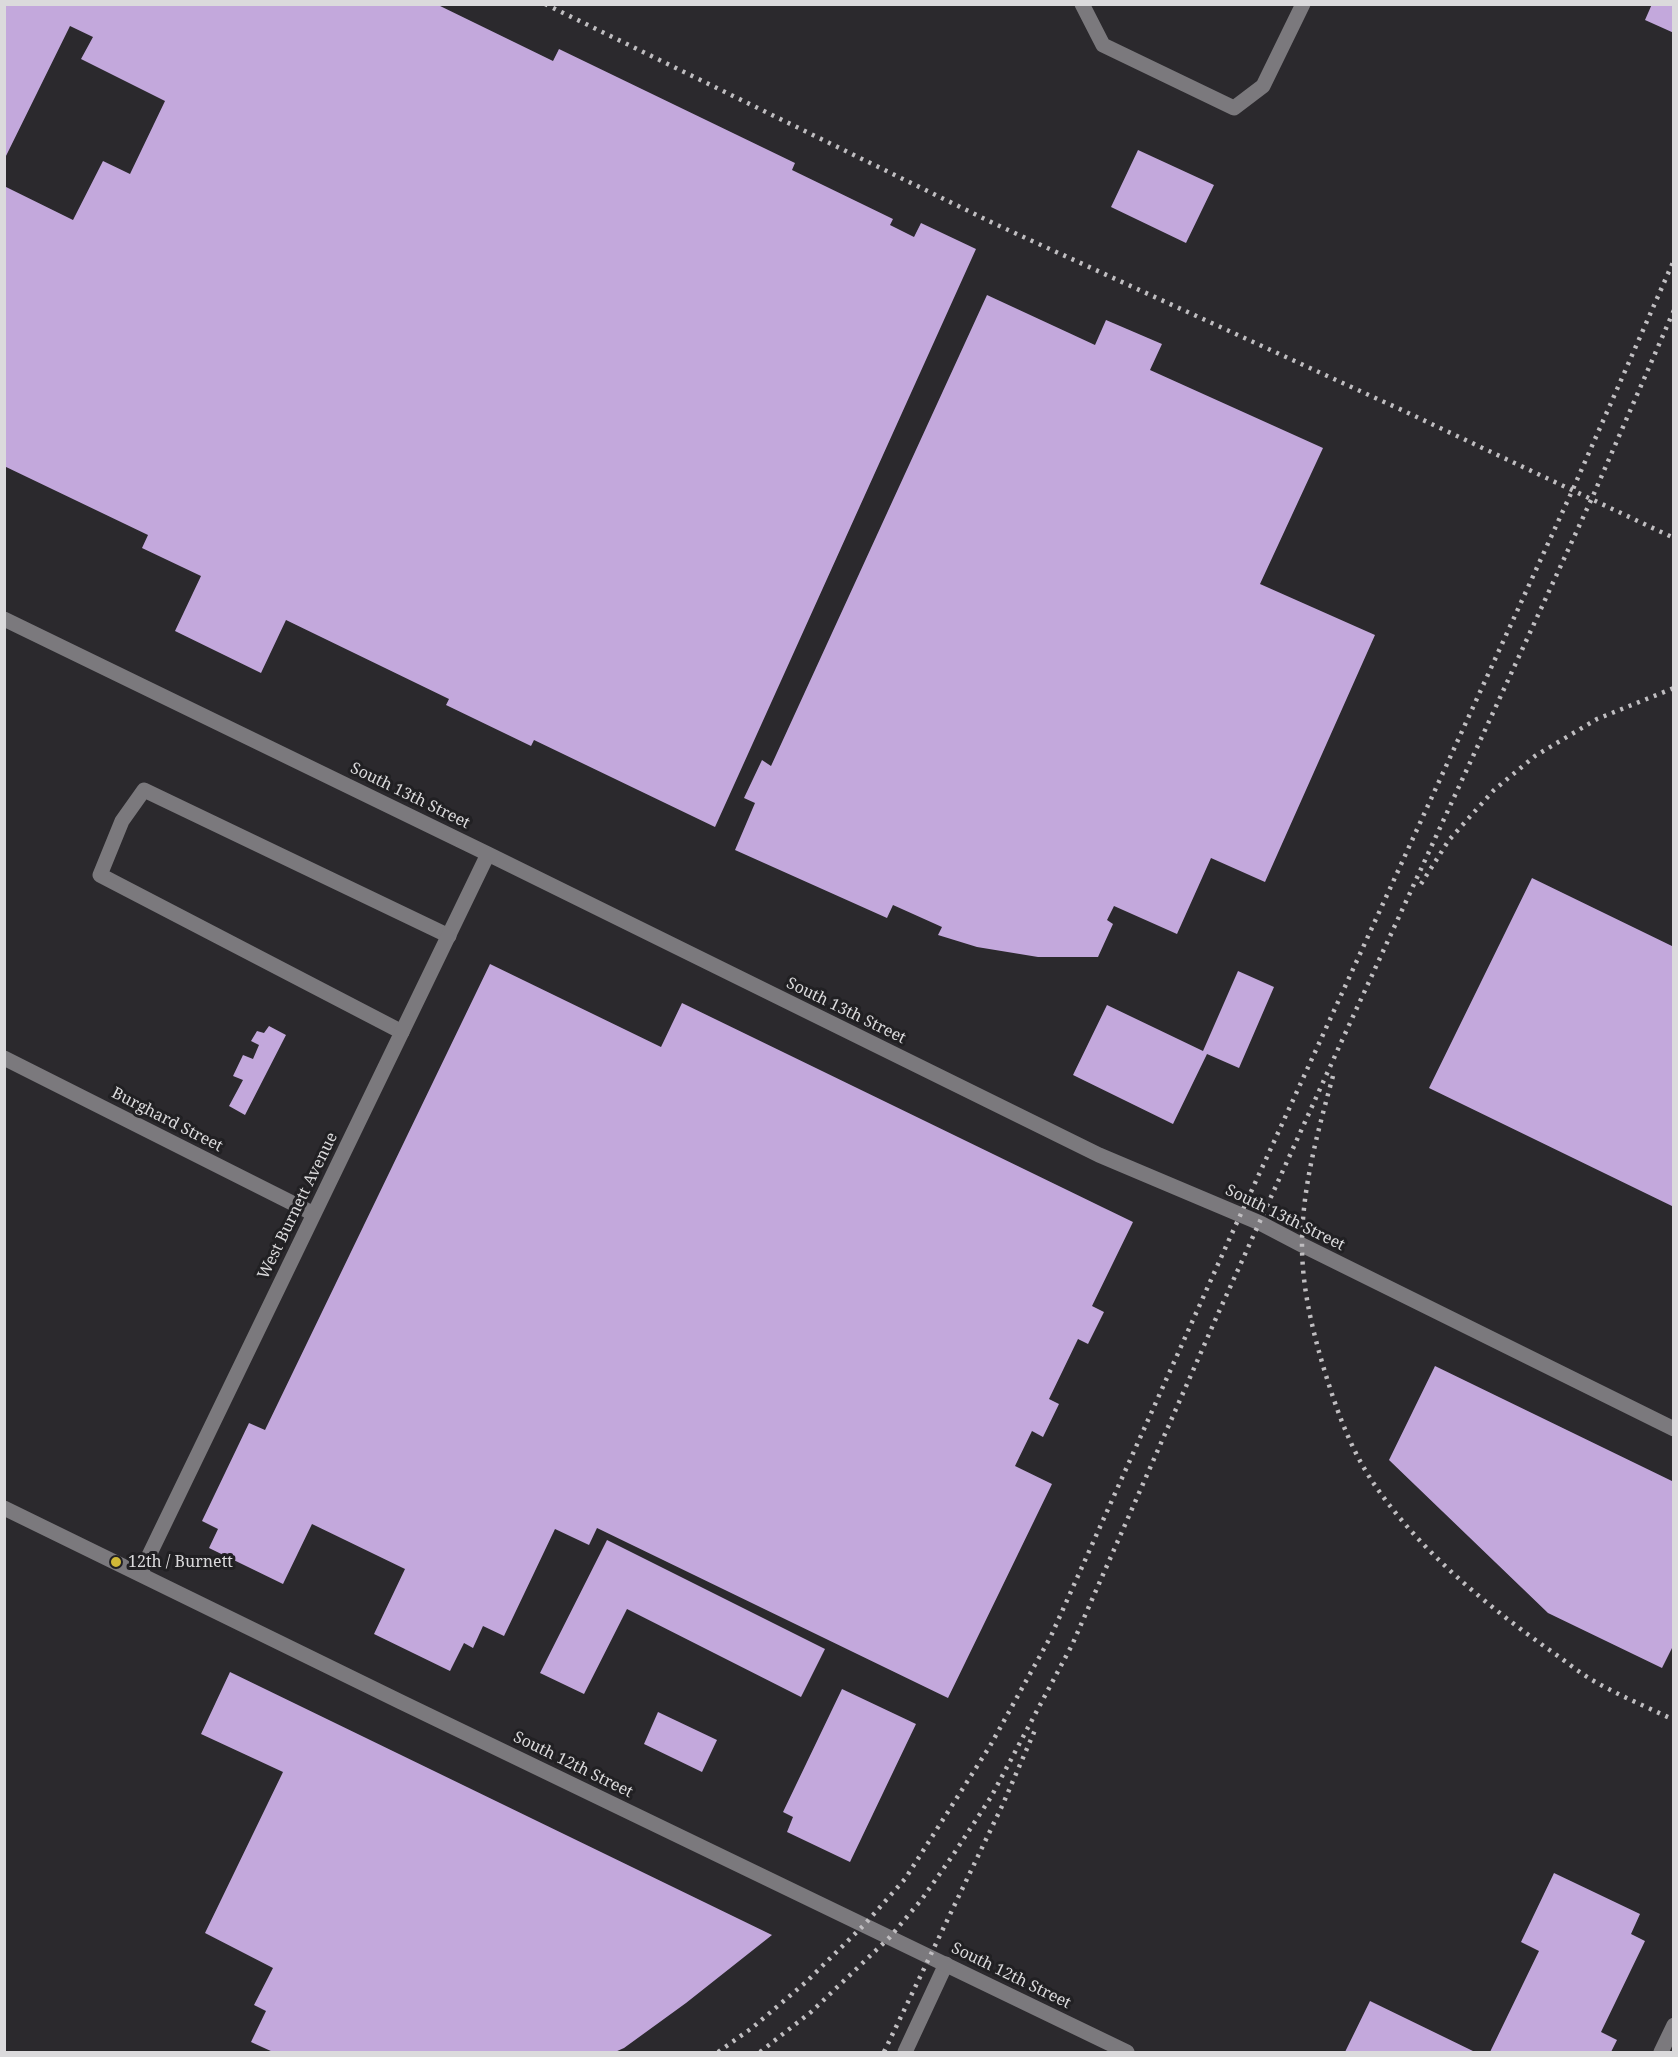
<!DOCTYPE html>
<style>
body{margin:0}
#map{position:relative;width:1678px;height:2057px;overflow:hidden;background:#2b292d;font-family:"Noto Serif",serif}
canvas{display:block}
.frame{position:absolute;inset:0;border:6px solid #dbdadc;pointer-events:none}
</style>
<div id="map">
<canvas width="1678" height="2057"></canvas>
<div class="frame"></div>
</div>
<script>
const ctx = document.querySelector('canvas').getContext('2d');
ctx.lineJoin = 'round';
function fillPath(path, color) {
  ctx.fillStyle = color;
  ctx.fill(path, 'evenodd');
}
function strokePath(path, color, width, dash) {
  ctx.strokeStyle = color;
  ctx.lineWidth = width;
  ctx.lineCap = dash ? 'butt' : 'round';
  ctx.setLineDash(dash || []);
  ctx.stroke(path);
}
function label(font, color, halo, rows, align = 'center') {
  ctx.font = font + ' "Noto Serif",serif';
  ctx.lineWidth = 6;
  ctx.setLineDash([]);
  ctx.textBaseline = 'middle';
  ctx.strokeStyle = halo;
  ctx.fillStyle = color;
  for (const [text, x, y, turn = 0] of rows) {
    ctx.save();
    ctx.translate(x, y);
    ctx.rotate((+turn || 0) * Math.PI / 180);
    ctx.textAlign = isNaN(turn) ? turn : align;
    if (halo) ctx.strokeText(text, 0, 0);
    ctx.fillText(text, 0, 0);
    ctx.restore();
  }
}
fillPath(new Path2D(`
 M4 4H436L553 61 559 49 795 163 792 170 893 219 890 225 914 237 921 223 976 249 715 827 534 740 531 746 446 705 449 699 286 620 261 673 175 631 201 576 142 548 148 535 4 466V186L73 220 103 161 130 174 165 101 81 59 93 37 70 26 4 160Z
 M1652 4H1674V33L1645 20Z
 M1138 150 1214 185 1186 243 1111 207Z
 M987 295 1095 345 1106 320 1162 344 1150 370 1323 448 1260 584 1375 635 1265 882 1211 858 1177 934 1114 906 1107 920 1113 924 1098 957H1038L977 947 938 935 942 927 893 905 887 918 735 850 755 803 744 798 762 760 771 766Z
 M1532 878 1674 947V1207L1429 1088Z
 M490 964 661 1047 682 1003 1133 1222 1092 1306 1104 1312 1088 1344 1078 1339 1049 1399 1059 1404 1043 1437 1032 1431 1015 1466 1052 1484 948 1698 597 1528 589 1545 555 1529 504 1636 483 1626 473 1648 464 1643 450 1671 374 1634 405 1569 312 1524 283 1584 209 1548 218 1529 202 1521 249 1423 265 1430Z
 M1238 971 1274 987 1239 1068 1207 1054 1173 1124 1073 1075 1107 1005 1203 1051Z
 M269 1026 286 1035 245 1115 229 1106 243 1080 233 1076 243 1055 253 1059 259 1045 251 1041 257 1031 264 1033Z
 M1435 1366 1674 1482V1644L1662 1668 1548 1613 1389 1460Z
 M607 1540 825 1649 801 1697 627 1609 584 1694 540 1673Z
 M230 1672 772 1935 686 2003 624 2048 615 2052H273L251 2042 266 2011 254 2005 273 1968 205 1933 283 1772 201 1734Z
 M842 1689 916 1724 850 1862 787 1832 793 1817 783 1812Z
 M658 1712 717 1740 702 1772 644 1744Z
 M1554 1873 1640 1914 1631 1934 1645 1941 1601 2032 1617 2040 1611 2052H1490L1539 1951 1521 1942Z
 M1370 2001 1475 2052H1345Z`), '#c3a8dc');
strokePath(new Path2D(`
 M1082 4 1103 45 1234 108 1263 86 1303 4
 M402 1032 100 875 122 821 144 790 449 936`), '#7b797d', 15);
strokePath(new Path2D(`
 M4 619 488 854 1099 1155 1260 1223 1302 1245 1674 1429
 M4 1058 314 1214
 M140 1574 488 854
 M905 2052 946 1964
 M1661 2052 1674 2025`), '#7b797d', 15);
strokePath(new Path2D(`
 M4 1508 401 1702 1127 2052`), '#7b797d', 15);
strokePath(new Path2D(`
 M545 4 993 223 1404 411 1674 538
 M1421 884 1449 840 1494 790 1535 756 1597 719 1674 688
 M1333 1076C1318 1131 1302 1187 1302 1245 1302 1287 1312 1329 1324 1369 1336 1408 1349 1446 1372 1481 1417 1548 1482 1602 1548 1649 1563 1659 1577 1671 1592 1680 1618 1695 1647 1707 1674 1720
 M718 2052 752 2028 806 1982 864 1925 905 1879 990 1746 1051 1636 1228 1242 1573 489 1674 260
 M760 2052 811 2012 890 1937 922 1899 953 1855 991 1797 1072 1645 1217 1316 1344 1036 1592 498 1674 310
 M884 2052 1003 1804 1035 1730`), '#c0bec1', 4.5, [3, 6]);
for (const [x, y, r, color] of [
 [116,1562,6,"#d0b837"]
]) {
  const dot = new Path2D();
  dot.arc(x, y, r, 0, 2 * Math.PI);
  ctx.fillStyle = color;
  ctx.fill(dot);
  strokePath(dot, '#212023', 2);
}
label('16px', '#dbdadc', '#212023', [
 ["South 13th Street",410,796,26],
 ["South 13th Street",846,1011,26],
 ["Burghard Street",167,1120,27],
 ["West Burnett Avenue",298,1206,-64],
 ["South 13th Street",1285,1218,26],
 ["South 12th Street",573,1765,26],
 ["South 12th Street",1011,1976,26]
]);
label('16px', '#dbdadc', '#212023', [
 ["12th / Burnett",128,1562]
], 'left');
</script>
